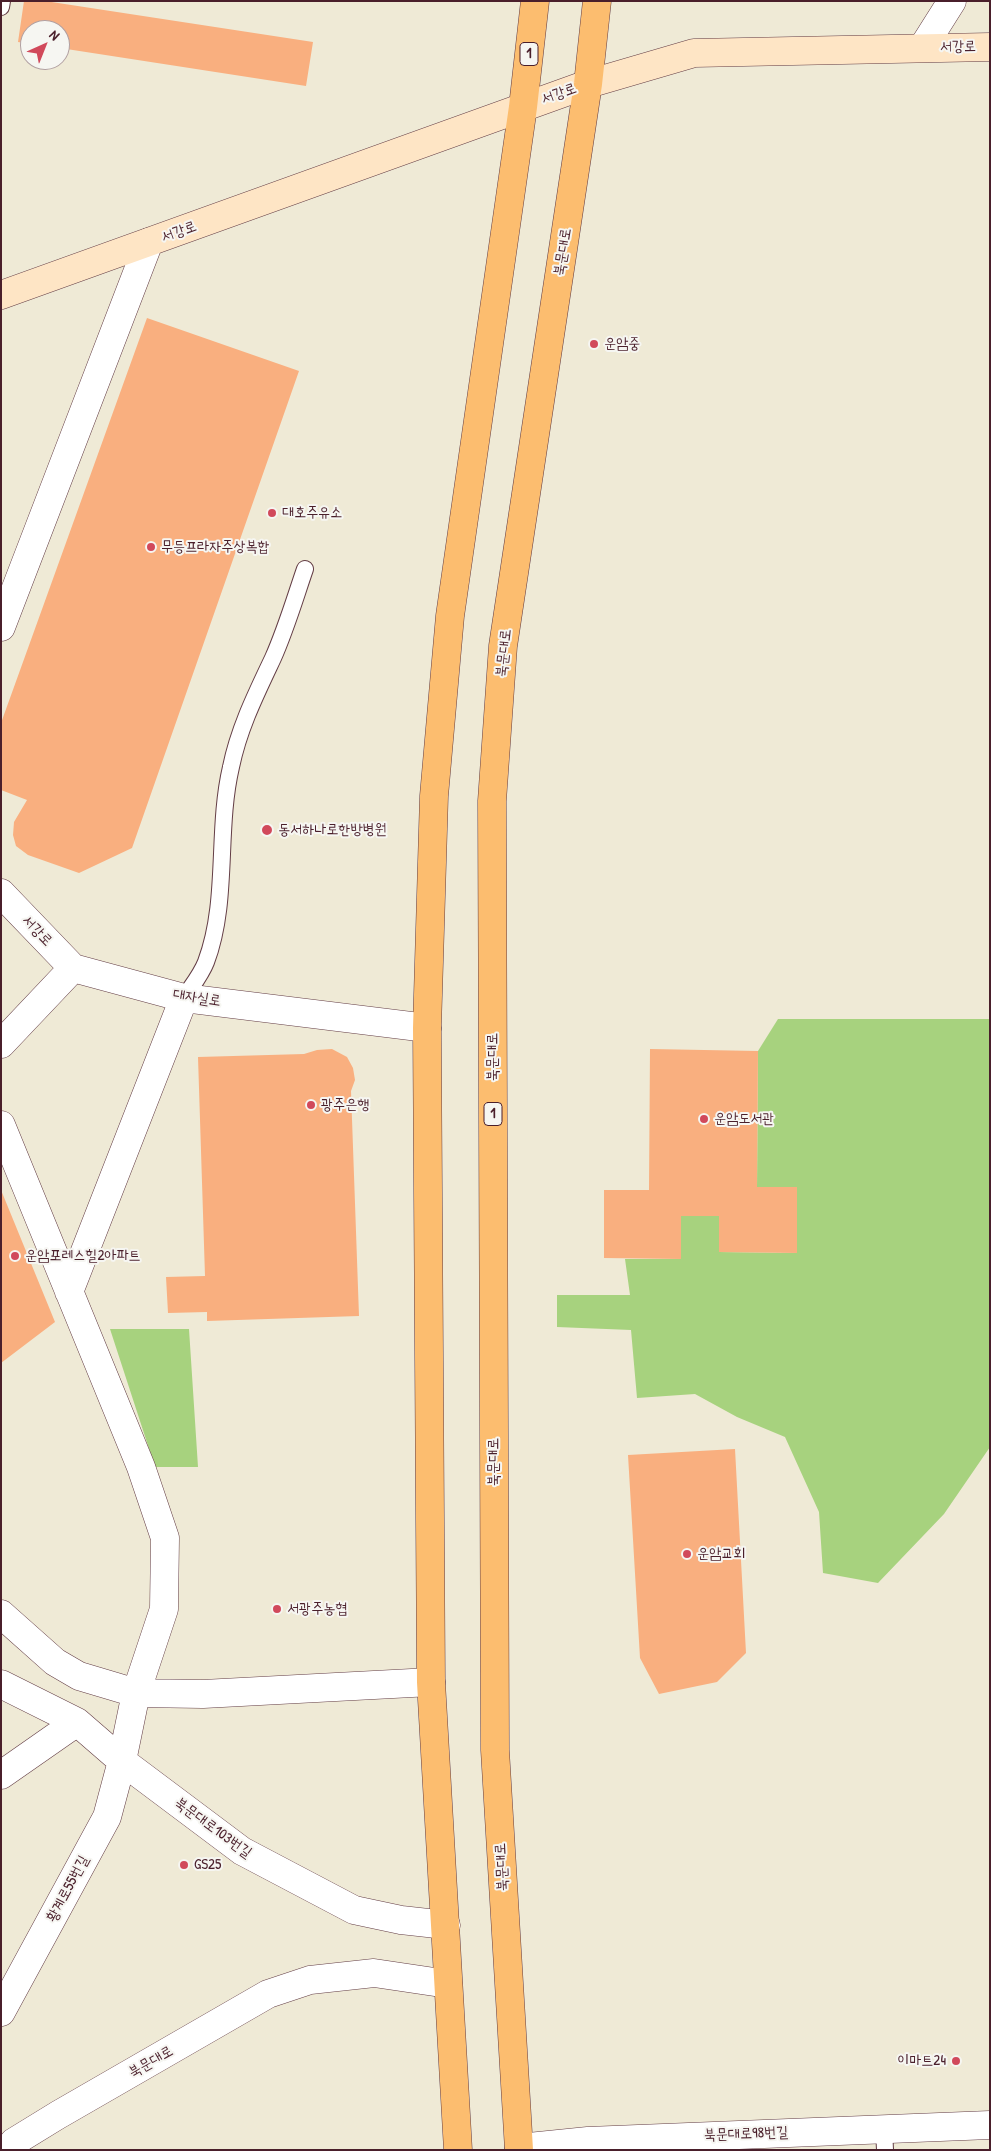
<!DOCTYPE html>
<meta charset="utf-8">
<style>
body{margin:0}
#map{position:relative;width:991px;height:2151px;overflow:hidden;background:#efead6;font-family:"Patrick Hand",sans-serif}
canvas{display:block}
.frame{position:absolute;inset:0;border:2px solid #4a1f2b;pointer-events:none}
.north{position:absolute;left:20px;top:20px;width:50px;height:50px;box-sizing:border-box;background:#f6f6f2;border:1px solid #b1a0a2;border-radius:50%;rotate:44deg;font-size:14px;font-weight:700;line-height:20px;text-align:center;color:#4a1f2b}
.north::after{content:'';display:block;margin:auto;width:18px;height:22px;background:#d1495b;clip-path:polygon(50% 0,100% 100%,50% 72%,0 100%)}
</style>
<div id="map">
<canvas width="991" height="2151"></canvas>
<div class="frame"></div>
<div class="north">N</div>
</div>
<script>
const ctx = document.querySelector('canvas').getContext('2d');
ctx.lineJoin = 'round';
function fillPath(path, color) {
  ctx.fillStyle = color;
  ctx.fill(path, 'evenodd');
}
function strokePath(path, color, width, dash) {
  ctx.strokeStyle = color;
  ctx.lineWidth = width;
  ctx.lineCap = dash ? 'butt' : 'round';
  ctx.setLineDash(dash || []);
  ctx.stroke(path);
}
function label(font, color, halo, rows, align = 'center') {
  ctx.font = font + ' "Patrick Hand","Poor Story",sans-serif';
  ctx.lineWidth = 4;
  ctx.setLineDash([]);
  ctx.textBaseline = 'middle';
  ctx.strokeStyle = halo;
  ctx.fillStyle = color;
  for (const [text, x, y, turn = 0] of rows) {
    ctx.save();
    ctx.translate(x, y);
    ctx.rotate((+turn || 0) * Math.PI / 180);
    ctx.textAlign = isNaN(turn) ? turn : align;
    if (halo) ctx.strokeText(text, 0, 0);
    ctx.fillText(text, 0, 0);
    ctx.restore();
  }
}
fillPath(new Path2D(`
 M778 1019H990V1447L944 1514 878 1583 823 1573 819 1512 785 1437 737 1417 695 1394 637 1398 631 1330 557 1327V1295H630L625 1259H681V1216H719V1252L796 1253 797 1188 757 1187 758 1051Z
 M110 1329H189L198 1467H155Z`), '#a7d27e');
fillPath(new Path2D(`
 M24 1H45L313 42 306 86 60 48V30H30V44L18 42Z
 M147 318 299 371 132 848 79 873 28 855 16 846 13 835 14 822 27 800 1 790V723Z
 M332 1049 347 1057 353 1068 355 1080 351 1091 359 1316 207 1321V1312L168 1313 166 1277 205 1276 198 1057 304 1054 317 1050Z
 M650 1049 758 1051 757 1187H797V1253L719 1252V1216H681V1259L604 1258V1190H649Z
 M1 1190 55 1322 1 1363Z
 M735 1449 746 1653 717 1682 659 1694 640 1658 628 1455Z`), '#f9af7f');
const lane = new Path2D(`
 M1 7 2 1
 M184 998C191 987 201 975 206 962 229 901 216 831 231 767 239 728 256 694 273 658 286 629 295 598 305 569
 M884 2129 885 2150`);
const street = new Path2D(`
 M923 47 952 1
 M1 627 149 242
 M1 893 73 968
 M1 1044 73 968 184 998 427 1028
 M1 1125 141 1467 165 1538 164 1609 136 1693 122 1761 107 1817 1 2012
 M69 1292 184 998
 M1 1614 55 1662 79 1676 136 1693 203 1694 431 1682
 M1 1684 77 1722 122 1761 242 1851 354 1910 401 1920 446 1925
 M1 1775 77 1722
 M519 2148 588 2141 990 2125
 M7 2150 14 2142 58 2115 268 1994 310 1980 374 1973 448 1984`);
const secondary = new Path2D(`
 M1 295 588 84 694 53 990 47`);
const primary = new Path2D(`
 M458 2150 431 1682 427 1028 434 796 450 616 523 107 535 1
 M519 2150 495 1750 492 801 503 646 588 84 597 1`);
strokePath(lane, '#633d45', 18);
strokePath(street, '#633d45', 29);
strokePath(secondary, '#633d45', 29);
strokePath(primary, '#633d45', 29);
strokePath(lane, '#fff', 16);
strokePath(street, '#fff', 28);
strokePath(secondary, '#fee5c5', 28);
strokePath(primary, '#fcbd6f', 28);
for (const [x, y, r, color] of [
 [594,344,5,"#d1495b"],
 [272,513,5,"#d1495b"],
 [151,547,5,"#d1495b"],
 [267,830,6,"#d1495b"],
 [311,1105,5,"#d1495b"],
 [704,1119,5,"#d1495b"],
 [15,1256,5,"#d1495b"],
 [687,1554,5,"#d1495b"],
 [277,1609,5,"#d1495b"],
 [184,1865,5,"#d1495b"],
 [956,2061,5,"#d1495b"]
]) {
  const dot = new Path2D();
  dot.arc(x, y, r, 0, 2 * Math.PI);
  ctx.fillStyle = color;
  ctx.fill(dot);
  strokePath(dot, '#f6f6f2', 2);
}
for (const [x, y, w] of [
 [529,54,18],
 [493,1114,18]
]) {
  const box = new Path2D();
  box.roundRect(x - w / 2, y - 11.5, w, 23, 4);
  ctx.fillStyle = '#f6f6f2';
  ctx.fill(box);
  strokePath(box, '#4a1f2b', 1);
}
label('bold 14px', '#4a1f2b', null, [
 ["1",529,54],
 ["1",493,1114]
]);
label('15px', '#4a1f2b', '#f6f6f2', [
 ["서강로",958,47,-1],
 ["서강로",559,94,-20],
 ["서강로",179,232,-20],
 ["북문대로",563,252,-81],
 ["북문대로",504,653,-84],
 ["서강로",37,931,46],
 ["대자실로",197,998,9],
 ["북문대로",493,1057,-90],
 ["북문대로",494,1462,-90],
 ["북문대로103번길",213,1828,36],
 ["북문대로",502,1867,-93],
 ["황계로55번길",68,1889,-62],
 ["북문대로",151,2062,-30],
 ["북문대로98번길",746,2134,-2]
]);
label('15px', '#4a1f2b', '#f6f6f2', [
 ["운암중",604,344],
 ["대호주유소",282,513],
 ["무등프라자주상복합",161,547],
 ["동서하나로한방병원",278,830],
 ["광주은행",321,1105],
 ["운암도서관",714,1119],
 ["운암포레스힐2아파트",25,1256],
 ["운암교회",697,1554],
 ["서광주농협",287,1609],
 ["GS25",194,1865],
 ["이마트24",946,2061,"right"]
], 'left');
</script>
